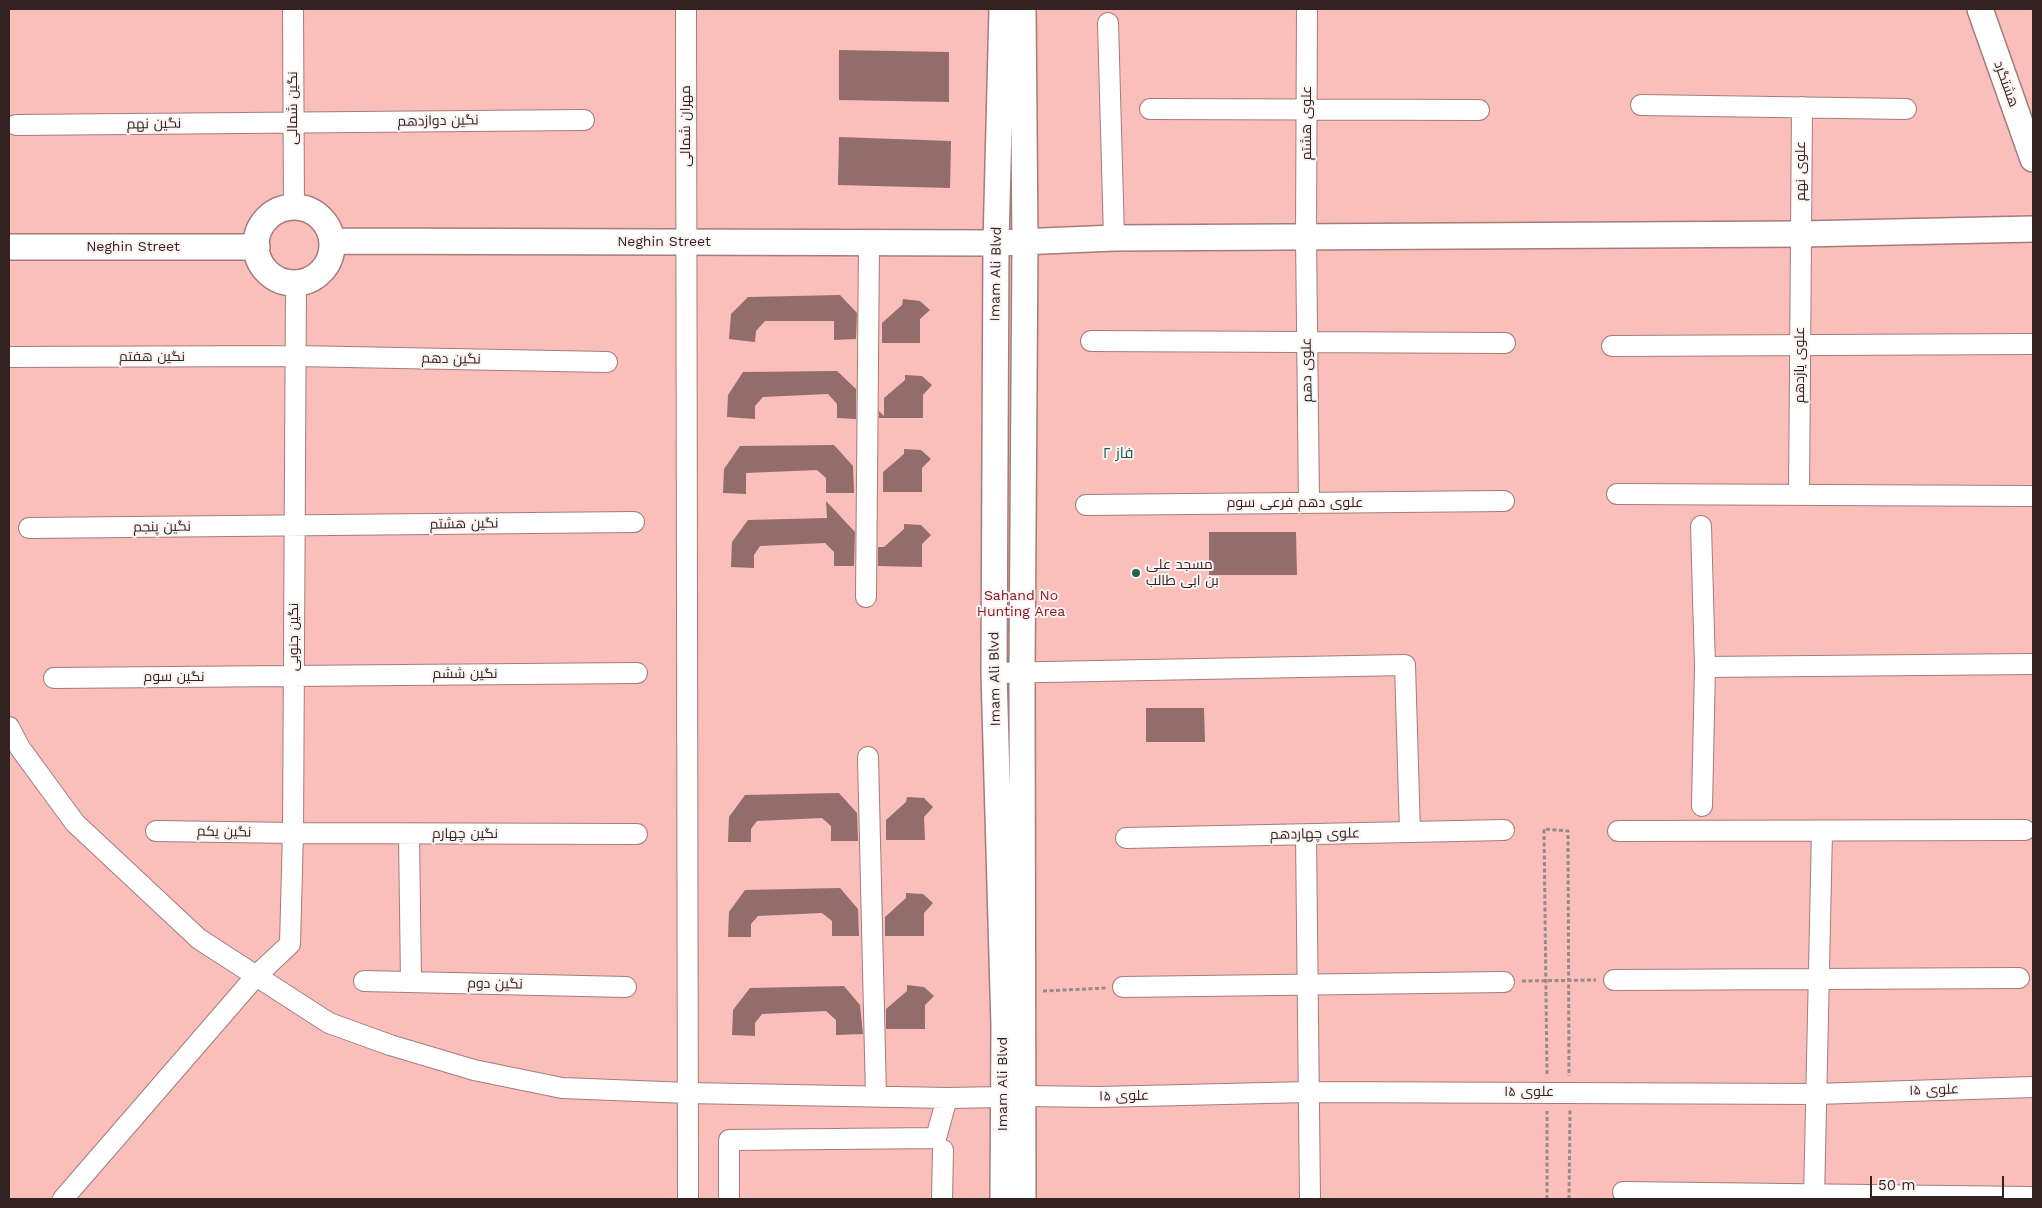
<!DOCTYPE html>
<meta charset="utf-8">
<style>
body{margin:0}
#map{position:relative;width:2042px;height:1208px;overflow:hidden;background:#fbf3f2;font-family:"Work Sans",sans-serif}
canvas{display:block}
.frame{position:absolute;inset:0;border:10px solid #322222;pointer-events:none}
.scale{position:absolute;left:1870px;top:1176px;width:134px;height:22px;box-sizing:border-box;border:2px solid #322222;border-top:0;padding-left:6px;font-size:15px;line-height:18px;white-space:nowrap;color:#322222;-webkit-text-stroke:4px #fbf3f2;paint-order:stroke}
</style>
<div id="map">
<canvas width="2042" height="1208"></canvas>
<div class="frame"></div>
<div class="scale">50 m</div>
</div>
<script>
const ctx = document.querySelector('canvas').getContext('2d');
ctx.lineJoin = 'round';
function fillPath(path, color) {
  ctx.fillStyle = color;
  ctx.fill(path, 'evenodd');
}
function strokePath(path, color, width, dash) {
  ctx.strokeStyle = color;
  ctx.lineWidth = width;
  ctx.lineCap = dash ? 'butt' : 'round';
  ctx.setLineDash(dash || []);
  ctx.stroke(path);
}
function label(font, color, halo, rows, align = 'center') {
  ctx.font = font + ' "Work Sans",Cairo,sans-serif';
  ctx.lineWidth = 4;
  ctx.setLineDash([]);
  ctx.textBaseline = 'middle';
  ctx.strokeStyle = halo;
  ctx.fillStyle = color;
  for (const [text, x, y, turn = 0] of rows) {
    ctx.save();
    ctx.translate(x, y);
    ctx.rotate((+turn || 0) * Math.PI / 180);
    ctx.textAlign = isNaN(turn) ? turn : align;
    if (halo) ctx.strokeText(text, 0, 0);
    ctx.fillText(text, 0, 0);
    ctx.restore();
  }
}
fillPath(new Path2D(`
 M9 9H2033V1199H9Z`), '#fabebb');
fillPath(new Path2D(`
 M839 50 949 52V102L839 100Z
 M839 137 951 141 950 188 838 185Z
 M840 295 857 313 856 339 834 340V321H765L756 331 755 342 729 339 731 314 748 297Z
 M903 299 920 301 930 310 920 319V343H882V323L902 305Z
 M837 371 856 389V419L837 418V404L828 394 763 397 755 406V419L727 417 728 395 743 372Z
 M905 375 922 376 932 385 923 395V418H879V411L884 416V398L905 380Z
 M834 445 853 466 854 493H826V478L817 470 746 473V494L723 493 724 469 740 446Z
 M904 449 921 450 931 459 922 468V492H883V472L904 454Z
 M826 501 855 532 854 566H834V552L825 543 760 546 754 555V568L731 567 732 542 748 520 827 518Z
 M904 524 921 525 931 535 922 544V567L878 566V547H884L904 529Z
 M1209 532H1296L1297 575H1209Z
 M1146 708H1204L1205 742H1146Z
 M839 793 857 813 858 841H831V826L822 818 757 821 751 829V842H728L729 817 745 795Z
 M907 797 924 798 933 807 924 817 925 840H886V820L906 802Z
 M840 888 858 909 859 936H832V921L822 913 758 916 751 924V937H728L729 912 745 890Z
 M906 893 923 894 933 903 924 913V936H885V917L906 898Z
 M907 985 924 987 934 996 925 1005V1029H886V1009L907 991Z
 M844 986 860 1005 863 1034 836 1035V1020L826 1011 762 1014 755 1023V1036L732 1035 733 1010 750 988Z`), '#926d6b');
const minor = new Path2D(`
 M293 9 294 207
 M686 9 688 1199
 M1307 9 1306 236 1309 503
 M1108 23 1114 238
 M1641 105 1906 109
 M1150 109 1479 110
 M16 125 584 120
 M1091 341 1505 343
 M1612 346 2033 344
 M9 357 295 356 607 362
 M1617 494 2033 496
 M1799 495 1802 107
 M1086 505 1504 501
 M1701 526 1705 667 1702 806
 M29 528 634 522
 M866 597 869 243
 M1705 667 2033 664
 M994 673 1405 665 1410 832
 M54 678 637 673
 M9 727 20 748 75 823 199 939 329 1023 390 1045 474 1070 562 1088 688 1093 947 1098 1003 1097
 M868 757 876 1096
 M156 831 293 833 637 834
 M1618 831 2025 830
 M409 834 411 982
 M1306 835 1310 1199
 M1126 838 1504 830
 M1614 980 2019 978
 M364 981 626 987
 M1123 987 1504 982
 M1024 1096 1099 1097 1308 1092 1816 1094 2033 1087
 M1623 1192 2030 1197
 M63 1199 256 976 290 944 293 833 296 282
 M729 1199V1140L936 1138 947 1098
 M942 1199 943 1150
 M1814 1199 1822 831`);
const tertiary = new Path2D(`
 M1002 9 996 243 994 673 1004 1027 1003 1199
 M1023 9 1025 242 1022 673 1023 1199
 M1980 9 2033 159
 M256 245a38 38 0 1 1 76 0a38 38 0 1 1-76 0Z
 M332 241 996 243 1114 238 1801 234 2033 229
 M9 247H257`);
strokePath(minor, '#a37d7b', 22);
strokePath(tertiary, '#a37d7b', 28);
strokePath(new Path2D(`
 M1522 981 1596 980
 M1043 991 1107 988
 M1547 1074 1544 829 1568 831 1569 1076
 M1547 1199V1111
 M1569 1199 1570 1110`), '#978b8a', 3, [4, 2.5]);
strokePath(minor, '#fff', 20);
strokePath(tertiary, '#fff', 25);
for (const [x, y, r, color] of [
 [1136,573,5,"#246453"]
]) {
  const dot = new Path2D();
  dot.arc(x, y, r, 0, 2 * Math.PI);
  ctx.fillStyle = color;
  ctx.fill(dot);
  strokePath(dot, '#fbf3f2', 2);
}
label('14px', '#322222', '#fbf3f2', [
 ["هشتگرد",2006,84,70],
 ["نگین شمالی",293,108,-90],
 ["نگین دوازدهم",438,121,-1],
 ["علوی هشتم",1307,123,-90],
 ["نگین نهم",154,124,-1],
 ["مهران شمالی",686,126,-90],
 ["علوی نهم",1801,171,-90],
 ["Neghin Street",664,242],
 ["Neghin Street",133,247],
 ["Imam Ali Blvd",996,274,-89],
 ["نگین هفتم",152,357],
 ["نگین دهم",451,359,1],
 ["علوی یازدهم",1800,365,-90],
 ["علوی دهم",1307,370,-91],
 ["علوی دهم فرعی سوم",1295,503],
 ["نگین هشتم",464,524,-1],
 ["نگین پنجم",162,527,-1],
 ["نگین جنوبی",294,637,-90],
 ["نگین ششم",465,674],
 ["نگین سوم",174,677],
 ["Imam Ali Blvd",995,679,-91],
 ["نگین یکم",224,832,1],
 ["نگین چهارم",465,834],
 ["علوی چهاردهم",1315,834,-1],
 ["نگین دوم",495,984,1],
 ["Imam Ali Blvd",1003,1084,-90],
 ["علوی ۱۵",1934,1090,-2],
 ["علوی ۱۵",1529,1092],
 ["علوی ۱۵",1124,1096,-1]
]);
label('14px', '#322222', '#fbf3f2', [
 ["مسجد علی",1146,565],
 ["بن ابی طالب",1146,581]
], 'left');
label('14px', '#871723', '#fbf3f2', [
 ["Sahand No",1021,596],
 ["Hunting Area",1021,612]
]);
label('15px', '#0f604c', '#fbf3f2', [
 ["فاز ۲",1118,454]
]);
</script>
